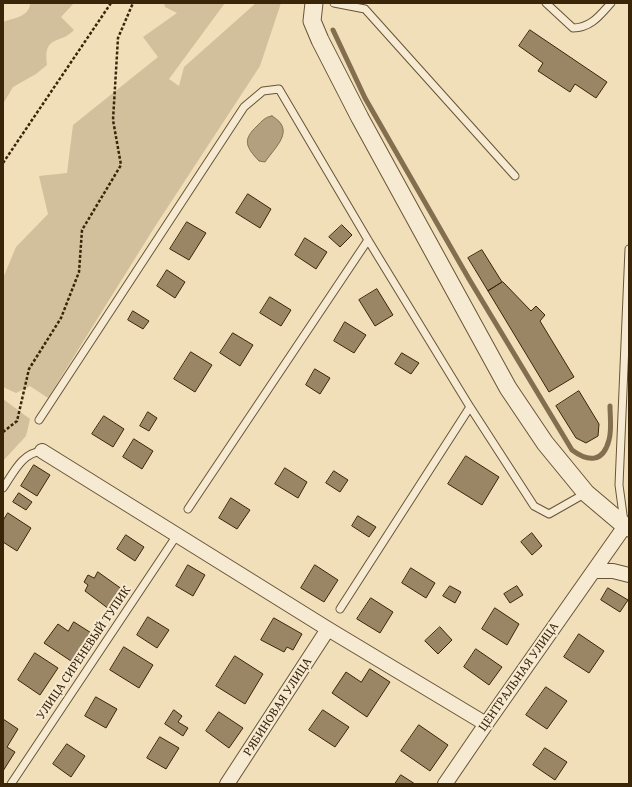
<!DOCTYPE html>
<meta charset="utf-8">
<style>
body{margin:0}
#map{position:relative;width:632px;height:787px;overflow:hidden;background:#f1dfba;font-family:"Gentium Book Plus",serif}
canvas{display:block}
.frame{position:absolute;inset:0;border:4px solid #3b2509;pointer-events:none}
</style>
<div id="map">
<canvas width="632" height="787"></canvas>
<div class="frame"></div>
</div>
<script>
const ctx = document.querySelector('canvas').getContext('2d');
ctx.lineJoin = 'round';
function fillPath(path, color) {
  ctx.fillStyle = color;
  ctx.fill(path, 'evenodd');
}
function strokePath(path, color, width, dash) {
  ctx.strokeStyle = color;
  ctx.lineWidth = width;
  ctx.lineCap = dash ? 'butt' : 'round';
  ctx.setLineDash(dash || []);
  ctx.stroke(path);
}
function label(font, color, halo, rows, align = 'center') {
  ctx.font = font + ' "Gentium Book Plus",serif';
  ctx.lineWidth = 4;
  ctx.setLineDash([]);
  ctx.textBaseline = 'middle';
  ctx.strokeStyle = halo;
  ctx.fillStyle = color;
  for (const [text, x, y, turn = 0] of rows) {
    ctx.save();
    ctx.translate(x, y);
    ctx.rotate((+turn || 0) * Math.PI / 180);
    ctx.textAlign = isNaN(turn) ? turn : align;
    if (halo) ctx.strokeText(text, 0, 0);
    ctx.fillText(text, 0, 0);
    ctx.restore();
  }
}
fillPath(new Path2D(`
 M30 3H74L61 17 74 30C60 45 43 34 47 65L36 74 13 87 3 104V22C13 18 30 17 30 3Z
 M164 3H225L169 79 179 86 184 67 256 3H281L260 66 154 228 48 398 30 386 16 393 3 387V278L16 247 48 214 39 176 67 173 73 125 158 57 143 37 177 13 165 7Z
 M3 399 30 419 26 436 3 461Z`), '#d2bf9c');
const water = new Path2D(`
 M272 116C296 130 276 146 265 162L259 161C246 147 242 140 257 126 262 121 265 117 272 116Z`);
fillPath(water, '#b3a07e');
strokePath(water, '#836f4f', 1);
strokePath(new Path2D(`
 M333 30 365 98 469 279 572 450C588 462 603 463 609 440 612 429 610 416 610 406`), '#836f4f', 5);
const building = new Path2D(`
 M530 30 607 82 596 98 575 84 570 92 538 71 543 63 519 46Z
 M248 194 271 209 260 228 236 213Z
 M187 222 206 233 189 260 170 249Z
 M342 225 352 235 340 247 329 237Z
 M305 238 327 252 316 269 295 255Z
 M482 250 502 282 488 291 468 258Z
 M167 270 185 282 175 298 157 286Z
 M503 282 531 311 536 306 545 315 540 321 574 377 549 392 488 291Z
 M377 289 393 315 375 326 359 300Z
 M270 297 291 310 281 326 260 313Z
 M133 311 149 321 143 329 128 320Z
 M345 322 366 335 354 353 334 341Z
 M233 333 253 345 240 366 220 353Z
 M191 352 212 365 195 392 174 379Z
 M402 353 419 363 411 374 395 364Z
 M315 369 330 378 320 394 306 385Z
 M579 391 599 424 598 436 586 443 576 438 556 406Z
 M148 412 157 418 149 431 140 426Z
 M104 416 124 429 113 447 92 434Z
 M134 439 153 451 142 469 123 457Z
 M466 456 499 477 482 505 448 484Z
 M34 465 50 475 37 496 21 486Z
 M285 468 307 482 298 498 275 484Z
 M334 471 348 480 340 492 326 483Z
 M19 493 32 502 26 510 13 502Z
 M231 498 250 510 237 529 219 518Z
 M8 513 31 528 17 551 3 542V521Z
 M358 516 376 527 369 537 352 526Z
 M532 533 542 546 532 555 521 542Z
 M126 535 144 547 135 561 117 549Z
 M188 565 205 575 193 596 176 586Z
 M315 565 338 580 324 602 301 588Z
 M411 568 435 583 426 598 402 583Z
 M98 572 126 592 120 600 117 599 109 609 85 591 88 585 84 582 88 575 94 578Z
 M450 586 461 592 455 603 443 596Z
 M517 586 523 595 510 603 504 594Z
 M608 588 628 600 620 612 601 600Z
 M371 598 393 612 380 633 357 619Z
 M495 608 519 624 507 645 482 629Z
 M148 617 169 630 157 648 137 635Z
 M274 618 302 634 293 650 287 647 284 652 261 640Z
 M74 622 96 636 77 665 44 643 58 624 68 631Z
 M440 627 452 640 438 654 425 641Z
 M579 634 604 651 589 673 564 657Z
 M124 647 153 665 139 688 110 670Z
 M476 649 502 667 489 685 464 667Z
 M35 653 58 668 40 695 18 680Z
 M235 656 263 674 245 704 216 686Z
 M370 669 390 682 367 717 332 693 346 672 361 682Z
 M546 687 567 701 547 729 526 715Z
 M96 697 117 709 106 728 85 716Z
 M174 710 182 716 178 722 188 728 183 736 165 724Z
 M323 710 349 727 335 747 309 730Z
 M219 712 243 728 229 748 206 731Z
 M3 719 18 729 7 747 15 752 3 771Z
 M419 725 448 745 430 771 401 751Z
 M160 737 179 748 166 769 147 758Z
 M67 744 85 756 71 777 53 764Z
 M545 748 567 762 555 780 533 765Z
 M401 775 415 784H395Z`);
fillPath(building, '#9a8665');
strokePath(building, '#3b2509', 1);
const service = new Path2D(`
 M334 3 365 9 515 176
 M546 3 573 28C591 28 600 15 611 3
 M39 420 244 107 263 91 279 89 368 240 470 407 534 506 549 514 586 493
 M3 488C14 472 22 453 42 451
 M188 509 368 240
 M624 522 619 485 629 249
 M340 609 470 407
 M11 784 177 535`);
const minor = new Path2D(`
 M42 451 328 629 486 724
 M594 571H613L629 575
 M227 784 328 629
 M445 784 486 724 625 526`);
const tertiary = new Path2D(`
 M314 3 312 21 320 40 360 118 508 388 545 443 586 493 625 526 629 528`);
strokePath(service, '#685435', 9);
strokePath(minor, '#685435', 16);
strokePath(tertiary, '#685435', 19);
strokePath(new Path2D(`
 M3 163 111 3
 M3 432 17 421 29 369 61 318 79 272 82 230 121 165 113 120 118 38 133 3`), '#3b2509', 2.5, [3, 2]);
strokePath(service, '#f6ead2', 7);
strokePath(minor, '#f6ead2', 14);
strokePath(tertiary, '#f6ead2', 17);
label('13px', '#3b2509', '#f6ead2', [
 ["УЛИЦА СИРЕНЕВЫЙ ТУПИК",84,653,-56],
 ["ЦЕНТРАЛЬНАЯ УЛИЦА",519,677,-55],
 ["РЯБИНОВАЯ УЛИЦА",278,707,-57]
]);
</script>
